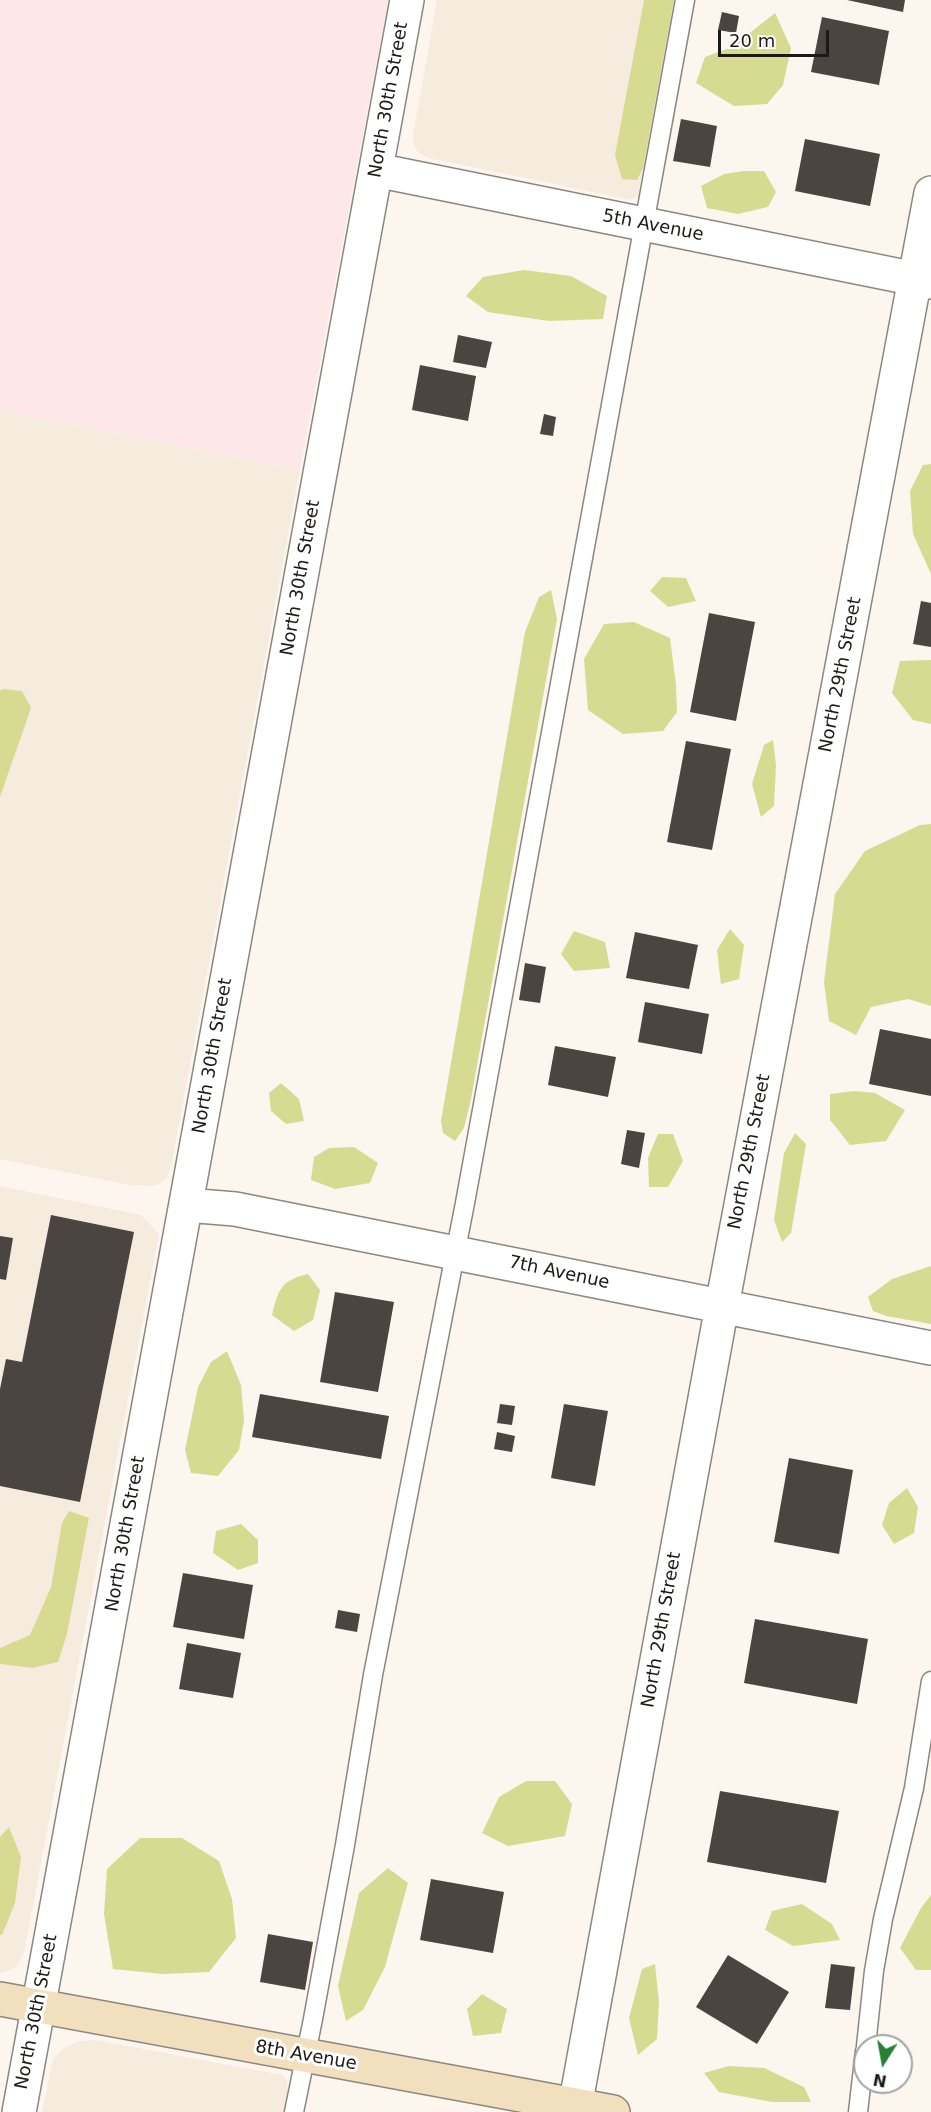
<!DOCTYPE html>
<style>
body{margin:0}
#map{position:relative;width:931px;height:2112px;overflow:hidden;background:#fcf6ef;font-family:"DejaVu Sans",sans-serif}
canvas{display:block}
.north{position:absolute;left:853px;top:2034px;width:60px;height:60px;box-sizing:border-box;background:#fff;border:2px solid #a4a3a3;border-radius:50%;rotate:191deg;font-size:16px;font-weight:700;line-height:24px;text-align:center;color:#1c1a18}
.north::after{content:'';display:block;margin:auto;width:21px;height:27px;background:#258233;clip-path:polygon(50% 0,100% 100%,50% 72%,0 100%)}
.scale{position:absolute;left:718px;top:30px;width:111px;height:27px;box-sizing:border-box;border:3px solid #1c1a18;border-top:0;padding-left:8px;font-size:18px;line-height:21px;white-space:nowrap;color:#1c1a18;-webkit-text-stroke:4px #fff;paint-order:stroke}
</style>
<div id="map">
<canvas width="931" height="2112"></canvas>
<div class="north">N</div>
<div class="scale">20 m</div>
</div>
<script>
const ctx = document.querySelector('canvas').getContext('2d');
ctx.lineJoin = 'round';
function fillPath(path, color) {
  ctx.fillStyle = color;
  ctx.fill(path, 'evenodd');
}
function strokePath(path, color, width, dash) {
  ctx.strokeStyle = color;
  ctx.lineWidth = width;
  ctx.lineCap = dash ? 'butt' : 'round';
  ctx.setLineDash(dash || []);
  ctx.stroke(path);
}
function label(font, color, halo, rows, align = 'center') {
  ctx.font = font + ' "DejaVu Sans",sans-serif';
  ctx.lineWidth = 6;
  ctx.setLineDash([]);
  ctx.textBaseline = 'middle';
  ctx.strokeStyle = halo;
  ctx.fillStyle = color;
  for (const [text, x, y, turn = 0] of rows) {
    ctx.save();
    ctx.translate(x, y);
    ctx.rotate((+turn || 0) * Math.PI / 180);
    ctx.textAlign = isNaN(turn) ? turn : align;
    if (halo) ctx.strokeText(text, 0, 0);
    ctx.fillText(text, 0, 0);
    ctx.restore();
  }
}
fillPath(new Path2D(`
 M437 0H680L642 193 631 200 428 158 417 151 413 142V136Z
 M0 409 300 470 172 1162 167 1178 157 1185 146 1186 130 1185 0 1159Z
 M0 1186 141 1215 159 1234 24 1953 17 1966 6 1972 0 1973Z
 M96 2040 283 2075 287 2082 288 2092 286 2112H42L53 2059 62 2050 78 2041Z`), '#f6ecde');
fillPath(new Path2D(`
 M0 0H388L300 470 0 409Z`), '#fde7e8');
fillPath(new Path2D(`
 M644 0H674L643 168 637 180 622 179 615 155Z
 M775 13 791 48 783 85 767 104 734 106 696 83 705 57 732 47Z
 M744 171H764L776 192 768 207 738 214 707 208 701 186 724 174Z
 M524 270 571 276 607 296 603 319 549 321 488 312 466 296 483 277Z
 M931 464V574L913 534 910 491 923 465Z
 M662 577 686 578 696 601 668 607 650 591Z
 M551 590 557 619 471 1099 464 1128 455 1141 443 1133 441 1121 525 632 539 597Z
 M634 622 670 638 676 685 677 712 663 731 623 734 588 710 584 659 604 624Z
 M931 660V724L913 720 892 693 900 661Z
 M3 689 22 691 31 708 0 797V691Z
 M773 740 776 765 774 806 761 817 752 784 764 745Z
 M931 824V1006L908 999 871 1007 856 1035 829 1021 824 982 835 894 865 851 920 825Z
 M730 929 744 945 739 979 721 984 717 950Z
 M574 931 605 942 610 968 574 971 561 954Z
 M281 1083 299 1099 304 1121 286 1124 271 1111 269 1093Z
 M855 1091 875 1093 905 1110 886 1141 850 1145 830 1120V1094Z
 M795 1133 806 1144 791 1233 782 1242 774 1220 784 1153Z
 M658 1134H673L683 1161 668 1187H649L648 1158Z
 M354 1147 378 1163 370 1183 335 1189 311 1180 314 1157 329 1148Z
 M931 1266V1324L886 1316 873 1311 868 1297 892 1279Z
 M308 1274 320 1290 313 1320 294 1331 272 1315C278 1290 281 1280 308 1274Z
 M227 1351 241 1385 244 1420 239 1450 218 1476 191 1473 185 1450 198 1387 211 1362Z
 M907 1488 918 1507 914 1533 894 1544 882 1525 889 1503Z
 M69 1511 89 1518 67 1634 58 1662 32 1668 0 1664V1648L30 1635 51 1587 62 1523Z
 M241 1524 258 1540V1563L238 1570 213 1553 216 1531Z
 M526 1781H555L572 1804 565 1836 508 1846 482 1833 499 1797Z
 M9 1827 21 1857 15 1903 2 1935H0V1837Z
 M140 1838H182L219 1861 232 1899 236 1938 209 1972 163 1974 113 1969 104 1914 107 1869Z
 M388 1868 408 1883 385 1967 363 2010 346 2021 338 1986 359 1893Z
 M931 1895V1970H916L900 1948 921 1908Z
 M802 1904 832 1924 840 1940 793 1946 765 1930 772 1911Z
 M655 1964 659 2002 657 2039 638 2055 629 2018 642 1969Z
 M482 1994 507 2009 501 2033 473 2036 467 2009Z
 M729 2066 764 2068 804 2087 811 2102H772L719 2092 704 2073Z`), '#d7db91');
fillPath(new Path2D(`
 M847 0H905L903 12Z
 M722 12 739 16 736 33 718 30Z
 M822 17 889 31 879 85 811 72Z
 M681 119 717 126 710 167 673 161Z
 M805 139 880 154 870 206 795 191Z
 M458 335 492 342 486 368 453 362Z
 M420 365 476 376 468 421 412 410Z
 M544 414 556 417 553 436 540 434Z
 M921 601 931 603V647L913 644Z
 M709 613 755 622 736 721 690 712Z
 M686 741 731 749 712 850 667 842Z
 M635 932 698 945 689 989 626 978Z
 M525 963 546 967 540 1003 519 1000Z
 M645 1002 709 1014 702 1054 638 1042Z
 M880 1029 931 1039V1096L869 1084Z
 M555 1046 616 1057 608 1097 548 1085Z
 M627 1130 645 1133 639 1168 621 1164Z
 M51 1215 134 1232 80 1502 0 1486V1389L6 1359 22 1362Z
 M0 1236 13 1238 6 1280 0 1279Z
 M335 1292 394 1302 378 1392 320 1382Z
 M260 1394 389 1416 381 1459 252 1437Z
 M500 1404 515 1406 512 1425 497 1423Z
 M564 1404 608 1411 595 1486 551 1478Z
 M497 1432 515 1436 512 1452 494 1449Z
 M789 1458 853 1470 839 1554 774 1542Z
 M183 1573 253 1585 244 1639 173 1627Z
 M338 1610 360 1614 357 1632 335 1628Z
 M755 1619 868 1639 857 1704 744 1683Z
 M187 1643 241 1653 233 1698 179 1689Z
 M720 1791 839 1811 826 1883 707 1862Z
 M431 1879 504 1892 493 1953 420 1940Z
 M268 1934 313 1942 305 1990 260 1982Z
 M728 1955 789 1992 757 2044 696 2007Z
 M831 1964 855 1967 850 2010 825 2008Z`), '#4a4540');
const lane = new Path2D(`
 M866 2046 874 1971 883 1919 914 1788 931 1681
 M294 2112 313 2019 345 1845 373 1675 465 1203 685 0
 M858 2112 865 2051`);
const street = new Path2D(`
 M376 170 931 282
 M186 1205 235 1209 931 1348
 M19 2112 407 0
 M574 2112 722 1306 931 193`);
const secondary = new Path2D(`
 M0 1999 613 2112`);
strokePath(lane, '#8b8780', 21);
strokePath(street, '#8b8780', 36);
strokePath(secondary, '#8b8780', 36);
strokePath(lane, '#fff', 18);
strokePath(street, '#fff', 33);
strokePath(secondary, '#f2dfbe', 33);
label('18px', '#1c1a18', '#fff', [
 ["North 30th Street",389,100,-80],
 ["5th Avenue",653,226,11],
 ["North 30th Street",301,578,-80],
 ["North 29th Street",841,675,-79],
 ["North 30th Street",213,1056,-80],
 ["North 29th Street",750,1152,-79],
 ["7th Avenue",559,1273,12],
 ["North 30th Street",126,1534,-80],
 ["North 29th Street",662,1630,-80],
 ["North 30th Street",37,2012,-79],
 ["8th Avenue",306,2056,10]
]);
</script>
